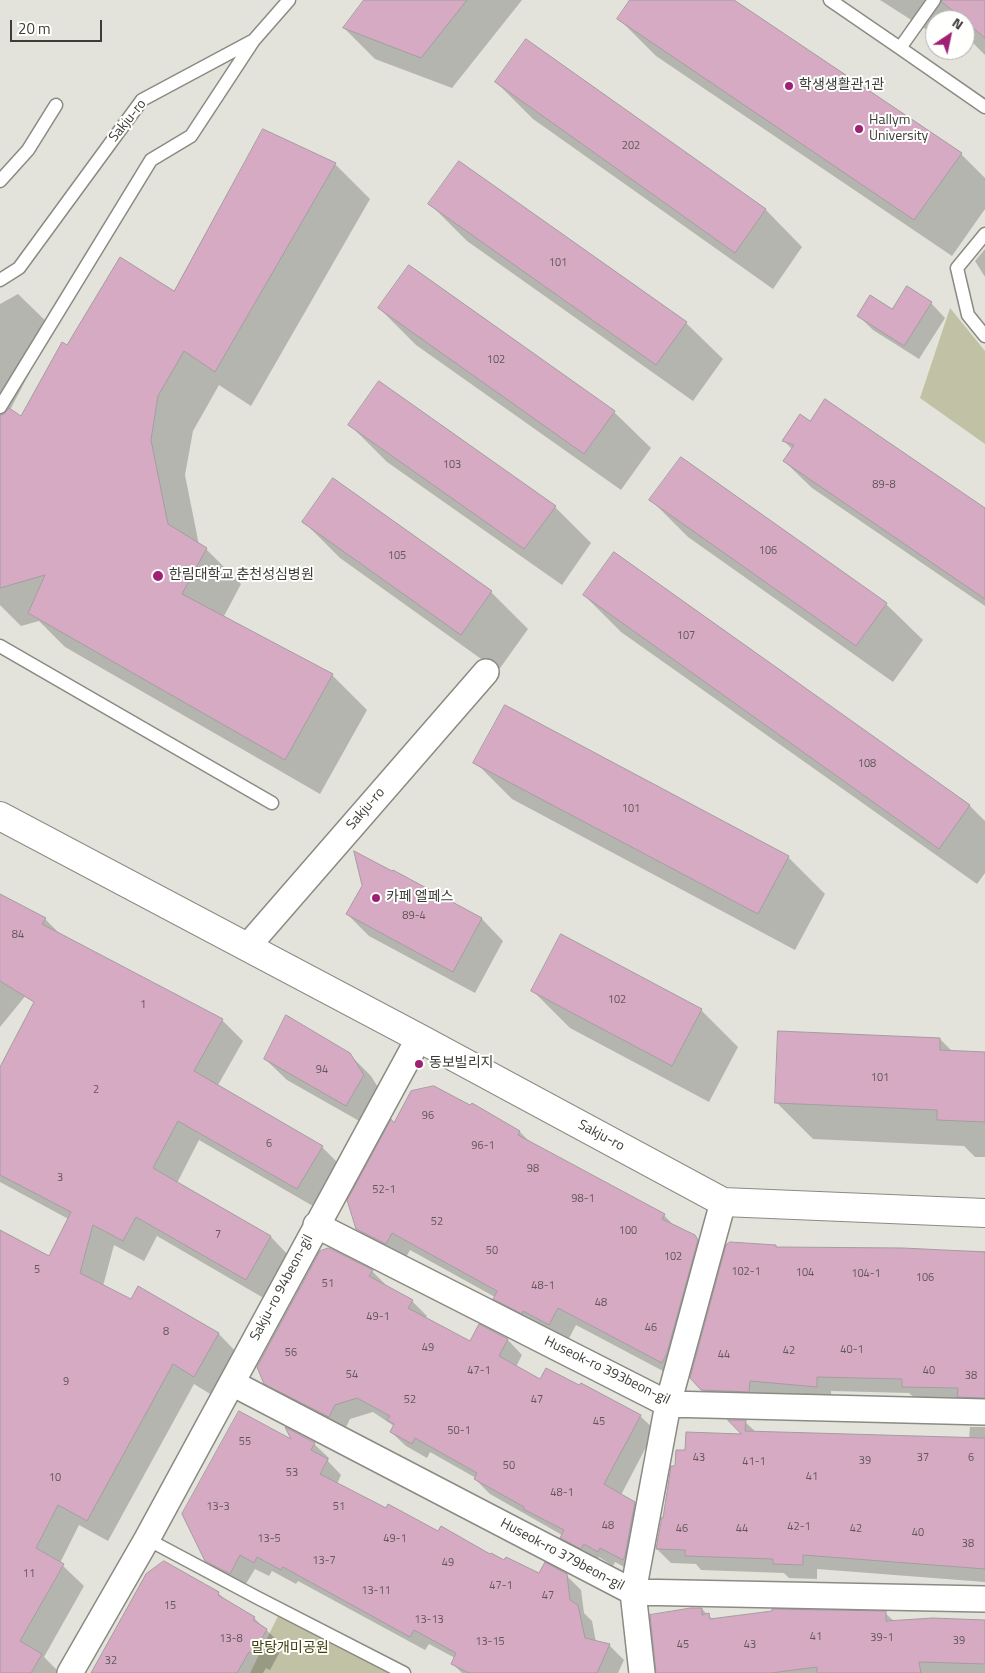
<!DOCTYPE html>
<meta charset="utf-8">
<style>
body{margin:0}
#map{position:relative;width:985px;height:1673px;overflow:hidden;background:#e3e3db;font-family:"Titillium Web",sans-serif}
canvas{display:block}
.north{position:absolute;left:925px;top:10px;width:50px;height:50px;box-sizing:border-box;background:#fffffe;border:1px solid #b1b1af;border-radius:50%;rotate:34deg;font-size:14px;font-weight:700;line-height:20px;text-align:center;color:#3c3d39}
.north::after{content:'';display:block;margin:auto;width:18px;height:22px;background:#9e2175;clip-path:polygon(50% 0,100% 100%,50% 72%,0 100%)}
.scale{position:absolute;left:10px;top:20px;width:92px;height:22px;box-sizing:border-box;border:2px solid #3c3d39;border-top:0;padding-left:6px;font-size:15px;line-height:18px;white-space:nowrap;color:#3c3d39;-webkit-text-stroke:4px #fffffe;paint-order:stroke}
</style>
<div id="map">
<canvas width="985" height="1673"></canvas>
<div class="north">N</div>
<div class="scale">20 m</div>
</div>
<script>
const ctx = document.querySelector('canvas').getContext('2d');
ctx.lineJoin = 'round';
function fillPath(path, color) {
  ctx.fillStyle = color;
  ctx.fill(path, 'evenodd');
}
function strokePath(path, color, width, dash) {
  ctx.strokeStyle = color;
  ctx.lineWidth = width;
  ctx.lineCap = dash ? 'butt' : 'round';
  ctx.setLineDash(dash || []);
  ctx.stroke(path);
}
function label(font, color, halo, rows, align = 'center') {
  ctx.font = font + ' "Titillium Web","Noto Sans KR",sans-serif';
  ctx.lineWidth = 4;
  ctx.setLineDash([]);
  ctx.textBaseline = 'middle';
  ctx.strokeStyle = halo;
  ctx.fillStyle = color;
  for (const [text, x, y, turn = 0] of rows) {
    ctx.save();
    ctx.translate(x, y);
    ctx.rotate((+turn || 0) * Math.PI / 180);
    ctx.textAlign = isNaN(turn) ? turn : align;
    if (halo) ctx.strokeText(text, 0, 0);
    ctx.fillText(text, 0, 0);
    ctx.restore();
  }
}
fillPath(new Path2D(`
 M950 308 985 351V444L920 398Z
 M278 1616 391 1673H250Z`), '#c0c1a5');
fillPath(new Path2D(`
 M366 0H522L452 88 375 59 344 28Z
 M631 0H732L961 154 985 178V209L952 256 656 56 619 19Z
 M880 0H985V55L965 35V31L968 27 965 24V20H958L954 16 951 20H935V35Z
 M526 40 766 210 802 247 773 289 533 119 496 82Z
 M335 164 370 199 251 406 219 385 193 431 185 475 199 545 206 549 241 584 223 618 332 675 367 710 320 794 65 647 39 621 21 626 0 605V304L18 294 53 328 10 410 21 418 68 347 175 293Z
 M430 204 686 323 723 359 693 401 467 241Z
 M985 249V277L975 261Z
 M931 303 945 318 919 359 873 330 859 316Z
 M379 308 614 412 651 448 621 490 416 345Z
 M811 423 985 510V606L812 488 784 461 792 449 784 441Z
 M350 425 555 507 591 543 562 585 387 462Z
 M651 500 886 604 923 640 893 682 688 537Z
 M303 521 491 592 528 629 498 671 340 558Z
 M614 553 970 806 985 821V873L977 884 621 632 584 595Z
 M475 762 788 857 825 894 795 950 512 799Z
 M394 871 482 919 503 941 475 993 369 936 347 914Z
 M0 895 45 919 67 941 68 939 222 1020 243 1041 218 1085 322 1147 342 1167 318 1209 199 1140 177 1183 271 1237 291 1258 267 1300 157 1236 144 1261 114 1245 103 1286 131 1301 138 1288 219 1334 239 1355 215 1397 194 1384 108 1541 79 1525 60 1563 84 1586 44 1657 60 1673H0V1232L60 1264 74 1222 0 1182V1069L58 956 0 1027Z
 M533 991 701 1010 738 1047 709 1102 570 1028Z
 M940 1039 953 1052 985 1054V1157H975L964 1146 813 1139 776 1102Z
 M349 1054 371 1076 384 1097 368 1126 287 1080 265 1059Z
 M472 1104 520 1132 532 1144 664 1215 675 1227 694 1236 713 1254 680 1380 576 1325 567 1342 512 1316 494 1298 495 1297 410 1250 404 1261 375 1247 357 1229 395 1124 471 1107Z
 M776 1246 778 1248 985 1251V1405L918 1401 909 1393 831 1391V1401L717 1405 702 1390Z
 M372 1271 386 1285V1287L412 1301 427 1316 425 1318 471 1342 480 1326 508 1340 522 1355 516 1367 541 1380 640 1416 655 1430 621 1495 634 1503 649 1517 637 1574 615 1562 613 1566 599 1557 596 1562 576 1552 561 1537 562 1535 490 1494 475 1479 476 1478 430 1452 427 1458 406 1446 391 1432 394 1426 373 1412 350 1419 344 1431 281 1398 266 1383Z
 M745 1422 756 1432 969 1439 970 1427H985V1582L817 1569V1579L789 1578 784 1573 701 1570 696 1564 671 1563 657 1549 677 1467 687 1452 744 1435Z
 M294 1442 314 1444 329 1458 328 1461 341 1475 337 1484 387 1509 491 1556 539 1575H566L581 1590 584 1613 592 1621 596 1642 609 1645 624 1660 618 1673H462L452 1663 455 1658 429 1644 425 1650 298 1581 296 1584 272 1571 269 1576 255 1569 244 1587 221 1575 206 1560Z
 M218 1593 228 1602 254 1618 283 1646 270 1670 266 1668 263 1673H92Z
 M702 1609 713 1620 885 1613 895 1622 985 1621V1673H657Z`), '#0003');
const building = new Path2D(`
 M364 0H467L421 58 343 28Z
 M630 0H734L962 153 914 220 617 19Z
 M942 0H985V38L942 2Z
 M526 39 766 209 735 253 495 82Z
 M263 129 336 163 215 372 184 351 158 396 151 440 168 524 207 548 182 594 333 674 285 760 28 613 45 575 0 588V415L4 414 9 408 21 416 62 342 67 345 120 257 174 291Z
 M459 161 687 322 656 365 428 204Z
 M409 265 615 411 584 454 378 308Z
 M907 286 932 302 904 346 857 316 870 295 892 309Z
 M379 381 556 506 524 549 348 425Z
 M825 399 985 508V599L783 461 794 445 782 441 800 414 810 421Z
 M681 457 887 603 856 646 649 500Z
 M333 478 492 591 461 635 302 522Z
 M614 552 970 805 939 849 583 595Z
 M505 705 789 856 758 914 473 763Z
 M354 851 392 871 393 870 482 918 453 972 346 914 362 886Z
 M0 894 46 918 42 924 223 1019 194 1071 323 1146 297 1189 178 1121 153 1168 271 1236 246 1280 136 1217 123 1241 93 1225 80 1273 131 1299 138 1286 219 1333 194 1377 173 1364 87 1521 58 1505 36 1548 64 1564 20 1641 42 1654 31 1673H0V1230L49 1256 71 1212 0 1175V1067L34 1002 0 981Z
 M561 934 702 1009 672 1066 531 991Z
 M286 1015 350 1053 364 1075 346 1106 264 1059Z
 M778 1031 940 1038V1050L985 1052V1122L937 1120V1110L775 1103Z
 M434 1086 470 1105 472 1103 520 1131 518 1135 665 1214 662 1219 695 1235 698 1240 667 1353 662 1363 558 1308 549 1325 523 1311 522 1314 493 1299 497 1291 392 1233 386 1244 356 1229 347 1200 350 1195 391 1119 394 1123 411 1091Z
 M730 1242 776 1245V1247L903 1248 985 1252V1398L957 1397 958 1388 902 1387V1379L817 1377V1387L750 1381 749 1392 701 1390 690 1378 726 1245Z
 M329 1248 373 1270 369 1276 413 1300 408 1308 470 1341 479 1324 508 1339 499 1356 540 1379 546 1368 579 1385 581 1383 641 1415 604 1484 635 1502 625 1556 623 1560 600 1548 598 1552 584 1544 581 1549 560 1538 564 1530 523 1509 524 1507 474 1479 477 1473 415 1438 412 1444 390 1432 394 1424 387 1420 390 1416 357 1398 335 1405 329 1417 264 1384 257 1367 320 1251Z
 M239 1411 291 1439 285 1427 315 1443 311 1450 328 1459 320 1474 386 1508 388 1504 438 1531 441 1526 490 1554 491 1553 504 1560 506 1557 539 1573 545 1562 567 1574 570 1600 578 1605 585 1638 610 1644 597 1673H469L451 1664 456 1653 414 1630 410 1637 283 1567 281 1570 257 1557 254 1563 240 1555 230 1574 205 1561 182 1514Z
 M728 1420H746L745 1431 985 1438V1569L803 1555V1565L773 1564V1559L685 1556V1550L656 1549 662 1517 663 1518 671 1466H675L676 1450H685L686 1432 741 1434Z
 M164 1561 219 1592 218 1595 255 1617 253 1620 267 1629 254 1654 249 1652 237 1673H91L146 1574Z
 M691 1608H702V1615L709 1613 710 1619 772 1611V1609L886 1611V1621L933 1618 985 1620V1664L919 1662 921 1673H817V1667L771 1673H656L650 1615Z`);
fillPath(building, '#d6aac2');
strokePath(building, '#a49ca0', 1);
const lane = new Path2D(`
 M830 0 900 48 934 0
 M900 48 985 107
 M0 181 28 150 56 105
 M985 234 957 268 968 315 985 336
 M0 280 19 268 142 100 254 40 289 0
 M0 407 151 160 191 136 254 40
 M0 646 272 803
 M147 1539 256 1597 404 1673`);
const street = new Path2D(`
 M247 947 486 672
 M316 1225 668 1404 985 1412
 M232 1383 633 1592 985 1599
 M70 1673 147 1539 419 1038
 M642 1673 633 1592 668 1404 723 1202`);
const secondary = new Path2D(`
 M0 816 419 1038 723 1202 985 1213`);
strokePath(lane, '#8b8b84', 15);
strokePath(street, '#8b8b84', 28);
strokePath(secondary, '#8b8b84', 30);
strokePath(lane, '#fff', 12);
strokePath(street, '#fff', 25);
strokePath(secondary, '#fff', 28);
for (const [x, y, r, color] of [
 [789,86,5,"#9e2175"],
 [859,129,5,"#9e2175"],
 [158,576,6,"#9e2175"],
 [376,898,5,"#9e2175"],
 [419,1064,5,"#9e2175"]
]) {
  const dot = new Path2D();
  dot.arc(x, y, r, 0, 2 * Math.PI);
  ctx.fillStyle = color;
  ctx.fill(dot);
  strokePath(dot, '#fffffe', 2);
}
label('11px', '#62585b', null, [
 ["202",631,146],
 ["101",558,263],
 ["102",496,360],
 ["103",452,465],
 ["89-8",884,485],
 ["106",768,551],
 ["105",397,556],
 ["107",686,636],
 ["108",867,764],
 ["101",631,809],
 ["89-4",414,916],
 ["84",18,935],
 ["102",617,1000],
 ["1",143,1005],
 ["94",322,1070],
 ["101",880,1078],
 ["2",96,1090],
 ["96",428,1116],
 ["6",269,1144],
 ["96-1",483,1146],
 ["98",533,1169],
 ["3",60,1178],
 ["52-1",384,1190],
 ["98-1",583,1199],
 ["52",437,1222],
 ["100",628,1231],
 ["7",218,1235],
 ["50",492,1251],
 ["102",673,1257],
 ["5",37,1270],
 ["102-1",746,1272],
 ["104",805,1273],
 ["104-1",866,1274],
 ["106",925,1278],
 ["51",328,1284],
 ["48-1",543,1286],
 ["48",601,1303],
 ["49-1",378,1317],
 ["46",651,1328],
 ["8",166,1332],
 ["49",428,1348],
 ["40-1",852,1350],
 ["42",789,1351],
 ["56",291,1353],
 ["44",724,1355],
 ["47-1",479,1371],
 ["40",929,1371],
 ["54",352,1375],
 ["38",971,1376],
 ["9",66,1382],
 ["52",410,1400],
 ["47",537,1400],
 ["45",599,1422],
 ["50-1",459,1431],
 ["55",245,1442],
 ["43",699,1458],
 ["37",923,1458],
 ["6",971,1458],
 ["39",865,1461],
 ["41-1",754,1462],
 ["50",509,1466],
 ["53",292,1473],
 ["41",812,1477],
 ["10",55,1478],
 ["48-1",562,1493],
 ["13-3",218,1507],
 ["51",339,1507],
 ["48",608,1526],
 ["42-1",799,1527],
 ["46",682,1529],
 ["44",742,1529],
 ["42",856,1529],
 ["40",918,1533],
 ["13-5",269,1539],
 ["49-1",395,1539],
 ["38",968,1544],
 ["13-7",324,1561],
 ["49",448,1563],
 ["11",29,1574],
 ["47-1",501,1586],
 ["13-11",376,1591],
 ["47",548,1596],
 ["15",170,1606],
 ["13-13",429,1620],
 ["41",816,1637],
 ["39-1",882,1638],
 ["13-8",231,1639],
 ["39",959,1641],
 ["13-15",490,1642],
 ["45",683,1645],
 ["43",750,1645],
 ["32",111,1661]
]);
label('14px', '#3c3d39', '#fffffe', [
 ["학생생활관1관",799,86],
 ["Hallym",869,121],
 ["University",869,137],
 ["한림대학교 춘천성심병원",169,576],
 ["카페 엘페스",386,898],
 ["동보빌리지",429,1064]
], 'left');
label('14px', '#3c3d39', '#fffffe', [
 ["Sakju-ro",128,121,-51],
 ["Sakju-ro",366,809,-49],
 ["Sakju-ro",601,1136,28],
 ["Sakju-ro 94beon-gil",282,1288,-62],
 ["Huseok-ro 393beon-gil",607,1371,26],
 ["Huseok-ro 379beon-gil",562,1555,28]
]);
label('14px', '#3f3f08', '#fffffe', [
 ["말탕개미공원",290,1649]
]);
</script>
